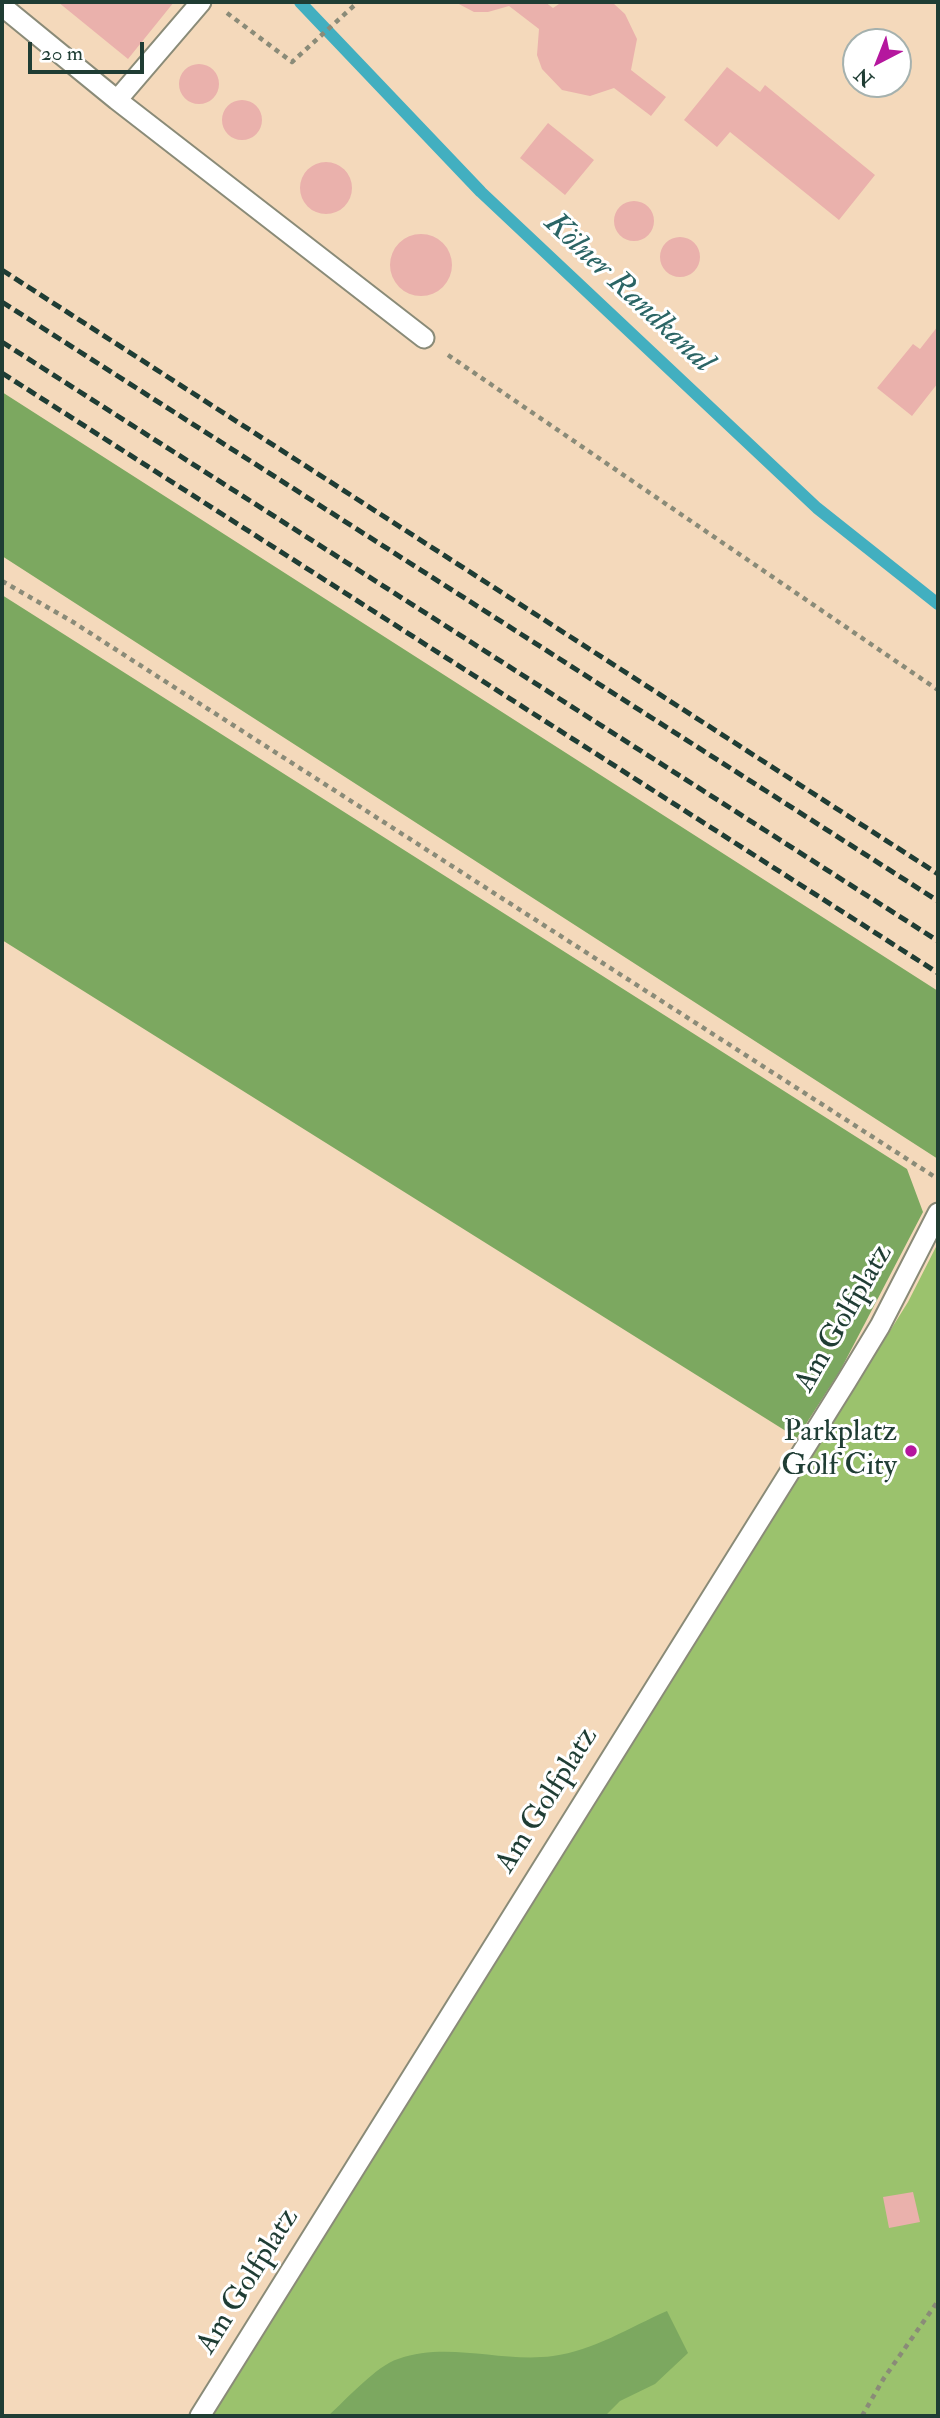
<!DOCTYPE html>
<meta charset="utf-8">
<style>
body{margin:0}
#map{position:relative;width:940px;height:2418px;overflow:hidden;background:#f4d9bb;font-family:"IM FELL Double Pica",serif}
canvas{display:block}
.frame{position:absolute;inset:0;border:4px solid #1f3d34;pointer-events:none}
.north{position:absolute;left:842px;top:28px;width:70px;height:70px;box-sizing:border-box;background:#fff;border:2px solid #a5b1ae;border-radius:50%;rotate:222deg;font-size:19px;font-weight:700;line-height:28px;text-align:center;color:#1f3d34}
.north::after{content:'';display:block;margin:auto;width:24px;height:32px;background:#b5179e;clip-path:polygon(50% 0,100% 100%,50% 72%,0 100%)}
.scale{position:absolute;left:28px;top:42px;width:116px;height:32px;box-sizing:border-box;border:4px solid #1f3d34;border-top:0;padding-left:9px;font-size:21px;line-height:24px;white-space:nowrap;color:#1f3d34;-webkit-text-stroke:5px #fff;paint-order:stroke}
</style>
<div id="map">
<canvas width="940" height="2418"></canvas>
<div class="frame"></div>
<div class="north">N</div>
<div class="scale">20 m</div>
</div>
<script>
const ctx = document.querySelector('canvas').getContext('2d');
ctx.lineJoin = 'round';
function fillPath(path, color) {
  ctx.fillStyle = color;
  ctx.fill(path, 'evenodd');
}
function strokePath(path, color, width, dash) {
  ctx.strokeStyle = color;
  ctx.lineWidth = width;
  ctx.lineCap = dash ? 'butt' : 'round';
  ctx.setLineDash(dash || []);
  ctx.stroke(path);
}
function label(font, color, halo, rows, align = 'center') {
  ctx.font = font + ' "IM FELL Double Pica",serif';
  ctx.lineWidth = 6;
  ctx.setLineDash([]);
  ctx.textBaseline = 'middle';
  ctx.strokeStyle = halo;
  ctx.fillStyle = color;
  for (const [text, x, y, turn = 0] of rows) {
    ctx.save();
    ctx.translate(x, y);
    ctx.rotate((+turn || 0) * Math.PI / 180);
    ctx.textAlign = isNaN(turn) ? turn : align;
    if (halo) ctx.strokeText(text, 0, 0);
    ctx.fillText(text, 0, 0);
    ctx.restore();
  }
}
fillPath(new Path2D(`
 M938 1243V2416H212L908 1302Z`), '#9bc26d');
fillPath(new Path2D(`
 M2 392 938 991V1159L2 556Z
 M2 595 907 1169 923 1212 840 1371 797 1438 2 940Z
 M667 2311 688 2353 655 2384 620 2401 605 2416H328C346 2400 376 2366 398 2359 449 2341 501 2363 553 2356 593 2351 630 2327 667 2311Z`), '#7ca860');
strokePath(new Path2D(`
 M300 2 481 192 817 508 938 604`), '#42afc0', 12);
fillPath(new Path2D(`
 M58 2H174L128 59Z
 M455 2H545L553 8 562 2 613 3 625 14 637 39 631 70 666 97 651 116 614 88 590 96 562 90 542 69 537 55 539 29 509 6 488 12H474Z
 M179 84a20 20 0 1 1 40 0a20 20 0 1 1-40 0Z
 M727 67 760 92 765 85 875 175 839 220 730 132 717 147 684 120Z
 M222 120a20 20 0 1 1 40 0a20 20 0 1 1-40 0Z
 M548 123 594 160 565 195 520 158Z
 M300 188a26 26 0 1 1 52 0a26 26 0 1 1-52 0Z
 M614 221a20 20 0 1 1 40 0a20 20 0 1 1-40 0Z
 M390 265a31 31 0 1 1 62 0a31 31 0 1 1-62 0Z
 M660 257a20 20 0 1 1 40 0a20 20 0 1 1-40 0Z
 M938 326V383L912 416 877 388 913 344 920 349Z
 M913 2192 920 2222 889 2228 883 2197Z`), '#eab1ac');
const service = new Path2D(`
 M2 6 117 100 424 338
 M117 100 201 2
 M200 2416 846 1382 880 1326 938 1213`);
strokePath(service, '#8a8b78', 23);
strokePath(new Path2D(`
 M227 13 292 62 358 2
 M448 355 938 690
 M2 581 73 622 938 1179
 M862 2416 884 2378 938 2301`), '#8a8b78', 4.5, [5, 5]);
strokePath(service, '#fff', 19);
strokePath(new Path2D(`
 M2 270 938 874
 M2 302 938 901
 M2 342 938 941
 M2 373 938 973`), '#1f3d34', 5, [10, 5]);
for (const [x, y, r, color] of [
 [911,1451,7,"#b5179e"]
]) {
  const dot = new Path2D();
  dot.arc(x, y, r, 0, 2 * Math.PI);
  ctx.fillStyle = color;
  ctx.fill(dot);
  strokePath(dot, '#fff', 2.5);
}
label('30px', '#1f3d34', '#fff', [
 ["Am Golfplatz",845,1319,-60],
 ["Am Golfplatz",548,1801,-58],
 ["Am Golfplatz",249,2282,-58]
]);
label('30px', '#1f3d34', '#fff', [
 ["Parkplatz",897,1434],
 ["Golf City",897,1468]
], 'right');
label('italic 32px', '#2b6565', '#fff', [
 ["Kölner Randkanal",628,294,43]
]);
</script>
